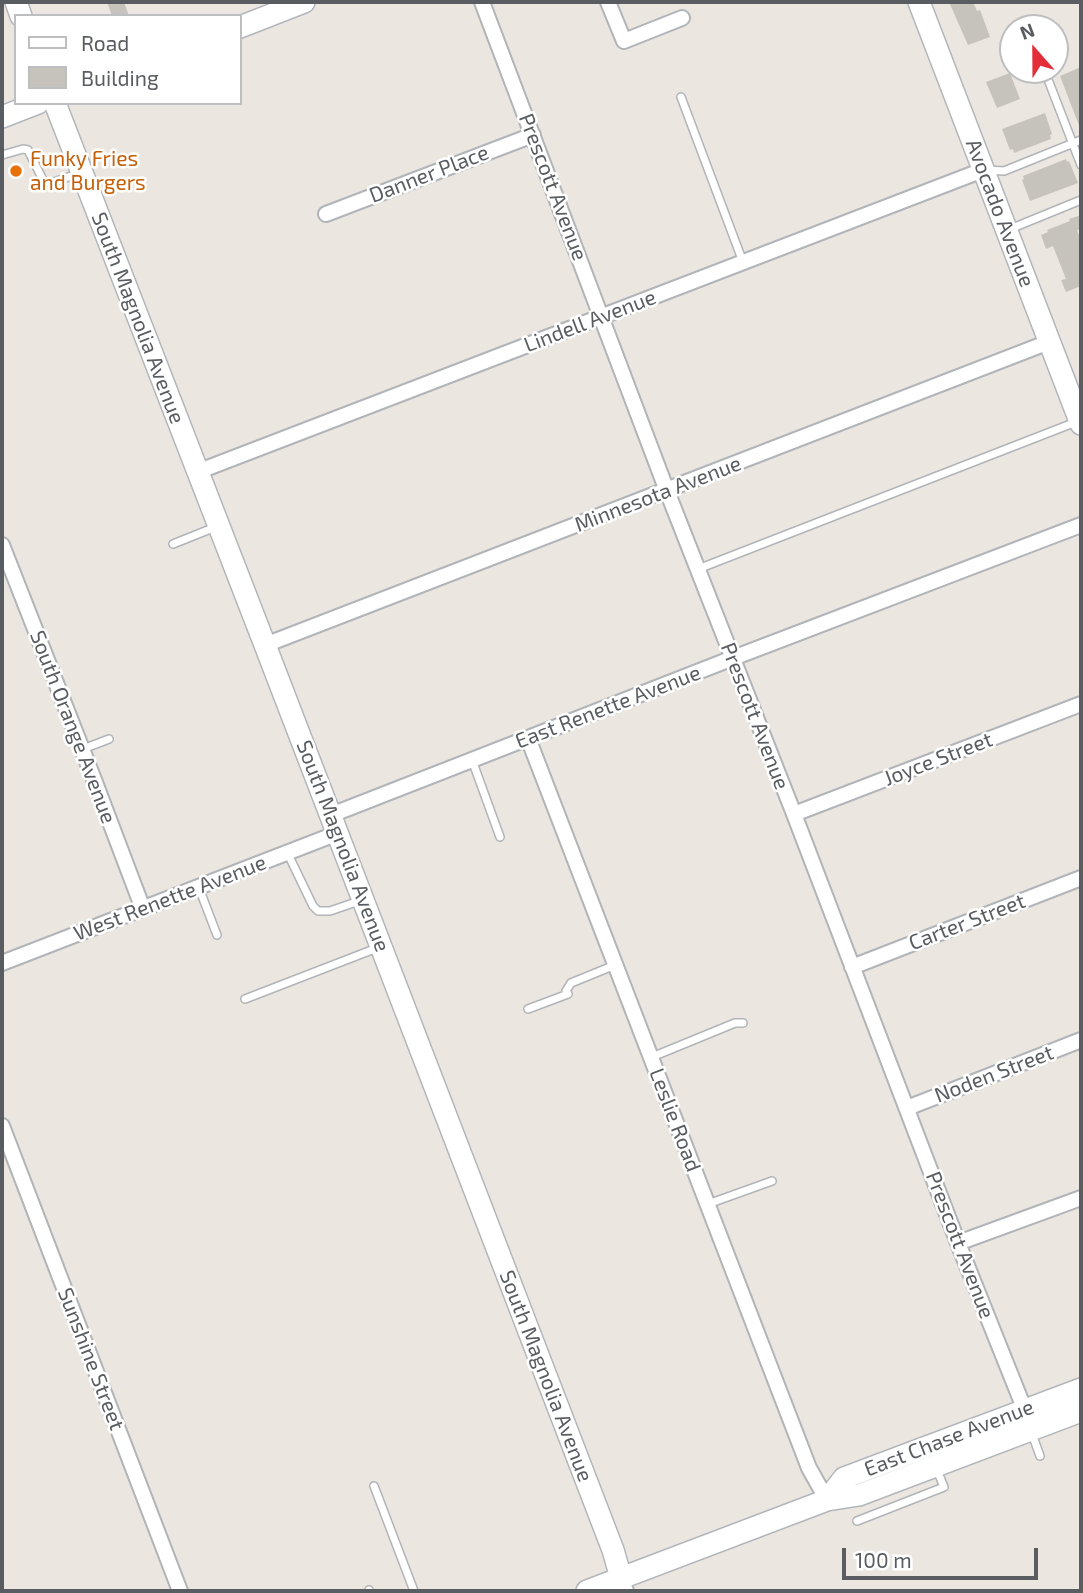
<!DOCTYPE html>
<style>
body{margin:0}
#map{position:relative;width:1083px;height:1593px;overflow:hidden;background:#ebe7e0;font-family:"Exo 2",sans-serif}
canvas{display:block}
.frame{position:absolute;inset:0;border:4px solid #595d61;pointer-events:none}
.legend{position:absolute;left:14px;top:14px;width:228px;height:91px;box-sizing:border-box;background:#fff;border:2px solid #bdbec0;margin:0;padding:9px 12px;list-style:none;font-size:21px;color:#595d61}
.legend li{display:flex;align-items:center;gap:14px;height:35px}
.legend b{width:35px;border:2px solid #bdbec0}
.north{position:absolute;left:999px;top:14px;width:70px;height:70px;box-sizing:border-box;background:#fff;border:2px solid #bdbec0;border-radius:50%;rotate:339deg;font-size:19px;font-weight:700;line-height:28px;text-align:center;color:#595d61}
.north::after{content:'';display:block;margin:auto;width:24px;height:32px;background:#e32e39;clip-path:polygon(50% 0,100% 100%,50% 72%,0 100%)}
.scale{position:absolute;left:842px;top:1548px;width:196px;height:32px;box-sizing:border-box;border:4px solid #595d61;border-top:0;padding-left:9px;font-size:21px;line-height:24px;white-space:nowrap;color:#595d61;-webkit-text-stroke:5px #fff;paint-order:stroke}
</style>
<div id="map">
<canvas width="1083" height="1593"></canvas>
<div class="frame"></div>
<ul class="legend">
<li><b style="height:9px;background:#fff"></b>Road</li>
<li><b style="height:19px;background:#c6c2bc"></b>Building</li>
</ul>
<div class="north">N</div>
<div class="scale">100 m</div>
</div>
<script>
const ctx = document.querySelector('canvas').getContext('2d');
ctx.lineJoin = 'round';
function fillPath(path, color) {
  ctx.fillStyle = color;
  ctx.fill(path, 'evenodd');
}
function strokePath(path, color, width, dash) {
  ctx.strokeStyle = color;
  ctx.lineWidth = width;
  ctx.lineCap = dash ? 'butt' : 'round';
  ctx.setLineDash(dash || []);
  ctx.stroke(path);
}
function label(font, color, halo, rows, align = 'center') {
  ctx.font = font + ' "Exo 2",sans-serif';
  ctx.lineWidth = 5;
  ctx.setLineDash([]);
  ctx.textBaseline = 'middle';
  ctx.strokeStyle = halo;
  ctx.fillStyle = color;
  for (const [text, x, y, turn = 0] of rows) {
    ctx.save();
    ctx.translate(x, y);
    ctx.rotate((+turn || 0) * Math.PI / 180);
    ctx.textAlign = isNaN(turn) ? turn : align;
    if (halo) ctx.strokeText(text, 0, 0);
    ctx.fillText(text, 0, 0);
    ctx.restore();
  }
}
fillPath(new Path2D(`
 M107 2H124L129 16H112Z
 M949 2H973L977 11 980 10 990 37 968 45Z
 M1081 67V128H1080L1060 76Z
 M1010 73 1020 99 997 108 986 82Z
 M1045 113 1052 134 1050 135 1051 139 1014 153 1013 149 1010 150 1002 129Z
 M1066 159 1067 162 1069 161 1078 183 1030 201 1022 180 1024 179 1023 176Z
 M1081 215V229L1077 230 1081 241V286L1066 292 1061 280 1066 279 1053 246 1046 249 1041 235 1048 232 1047 230 1070 221 1069 219Z`), '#c6c2bc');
const service = new Path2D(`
 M1049 82 1081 165
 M681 97 743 262
 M2 155 23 149 28 150 44 182H54L80 173
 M987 170 1004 171 1081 140
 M1010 229 1081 200
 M173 544 218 526
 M698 569 1076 422
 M83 749 109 739
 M472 760 500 837
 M287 852 313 906 318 911H330L359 901
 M199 888 217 935
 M245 999 377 948
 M528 1009 568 994 566 991 571 983 615 965
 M652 1057 735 1023H743
 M708 1204 772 1181
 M1031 1431 1040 1456
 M374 1486 414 1591
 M857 1521 944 1487 937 1470
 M369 1591V1590`);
const minor = new Path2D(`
 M482 2 667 491 794 814 958 1243 1028 1418
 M608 2 624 41 682 18
 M326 214 533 135
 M197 472 983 170
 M2 545 93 777 143 909
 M265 645 1049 342
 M528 738 809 1468 827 1500
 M794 814 1081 704
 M331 815 733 658 1081 525
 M2 963 338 833
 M852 967 1081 878
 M907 1108 1081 1040
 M2 1126 180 1591
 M958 1243 1081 1198
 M621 1578 626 1591`);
const secondary = new Path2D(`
 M16 2 21 16
 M919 2 1081 424
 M240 27 304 2
 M55 103 265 645 613 1550 621 1578
 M2 117 38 103
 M827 1500 844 1478 1081 1389
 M587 1591 827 1500 859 1495 1081 1411`);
strokePath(service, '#b1b4b8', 10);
strokePath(minor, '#b1b4b8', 18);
strokePath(secondary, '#b2b6bb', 24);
strokePath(service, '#fff', 7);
strokePath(minor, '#fff', 14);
strokePath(secondary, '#fff', 21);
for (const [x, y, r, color] of [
 [16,171,7,"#e8710a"]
]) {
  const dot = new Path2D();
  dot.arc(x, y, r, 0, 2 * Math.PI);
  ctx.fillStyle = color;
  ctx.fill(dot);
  strokePath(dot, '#fff', 2.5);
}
label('21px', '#c56008', '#fff', [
 ["Funky Fries",30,159],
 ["and Burgers",30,183]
], 'left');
label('21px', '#595d61', '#fff', [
 ["Danner Place",429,174,-21],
 ["Prescott Avenue",553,187,69],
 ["Avocado Avenue",1000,213,69],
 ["South Magnolia Avenue",138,318,69],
 ["Lindell Avenue",590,321,-21],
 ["Minnesota Avenue",658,494,-21],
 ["East Renette Avenue",608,707,-21],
 ["Prescott Avenue",755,716,69],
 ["South Orange Avenue",73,727,69],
 ["Joyce Street",938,759,-21],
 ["South Magnolia Avenue",343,846,69],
 ["West Renette Avenue",170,898,-21],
 ["Carter Street",967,922,-21],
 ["Noden Street",994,1074,-21],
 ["Leslie Road",675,1120,69],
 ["Prescott Avenue",960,1245,69],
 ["Sunshine Street",91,1359,69],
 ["South Magnolia Avenue",546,1376,69],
 ["East Chase Avenue",949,1438,-21]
]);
</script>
